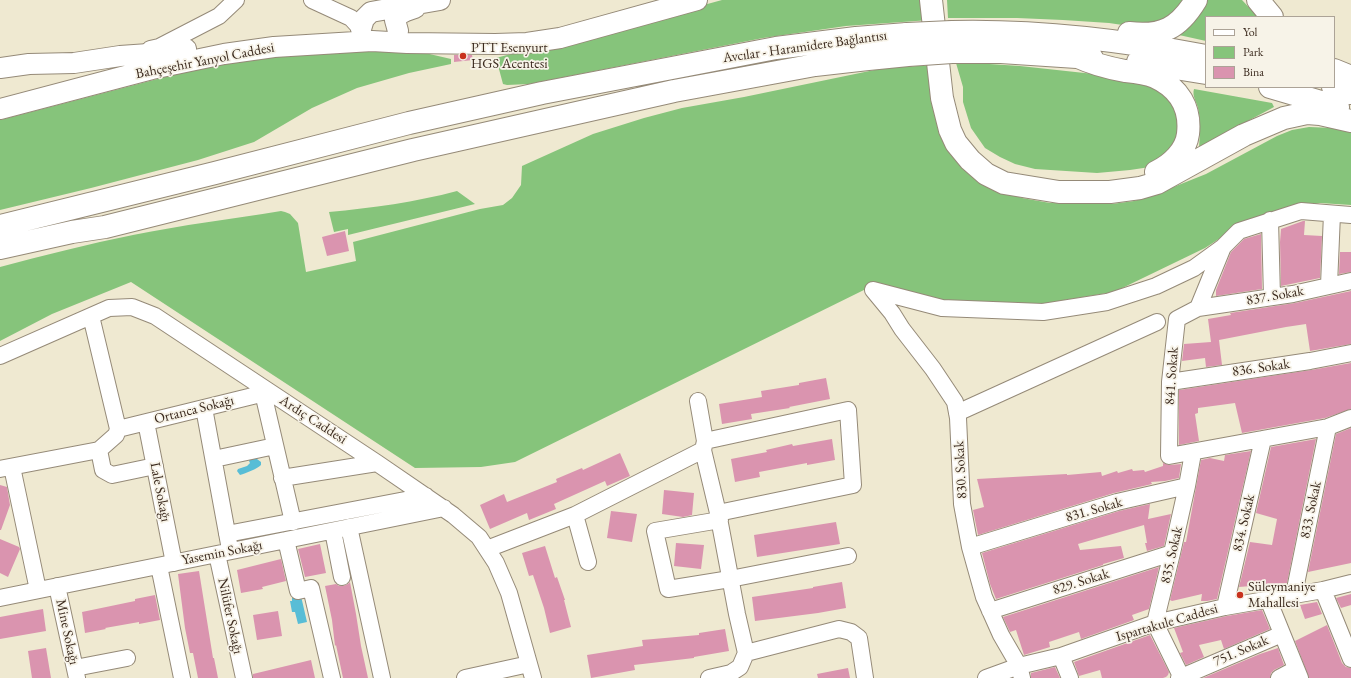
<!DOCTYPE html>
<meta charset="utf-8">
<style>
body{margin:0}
#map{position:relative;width:1351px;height:678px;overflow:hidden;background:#efe9d1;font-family:"EB Garamond",serif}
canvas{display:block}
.legend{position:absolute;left:1205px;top:16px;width:130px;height:72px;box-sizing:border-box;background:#f7f3e8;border:1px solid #aca397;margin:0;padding:5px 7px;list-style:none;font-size:12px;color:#3b2a1e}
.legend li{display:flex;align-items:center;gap:8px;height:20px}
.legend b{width:20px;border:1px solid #aca397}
</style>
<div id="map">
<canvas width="1351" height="678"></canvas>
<ul class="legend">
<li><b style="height:5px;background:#fff"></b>Yol</li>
<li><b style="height:11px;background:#86c47b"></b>Park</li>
<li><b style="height:11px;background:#da94af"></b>Bina</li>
</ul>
</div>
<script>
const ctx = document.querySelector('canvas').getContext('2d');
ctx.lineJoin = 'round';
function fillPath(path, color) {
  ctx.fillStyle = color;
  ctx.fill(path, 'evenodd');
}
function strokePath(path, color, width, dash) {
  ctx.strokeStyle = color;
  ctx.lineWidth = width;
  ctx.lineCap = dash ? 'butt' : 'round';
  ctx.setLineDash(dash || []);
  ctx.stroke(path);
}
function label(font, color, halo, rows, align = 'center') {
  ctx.font = font + ' "EB Garamond",serif';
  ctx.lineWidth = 3.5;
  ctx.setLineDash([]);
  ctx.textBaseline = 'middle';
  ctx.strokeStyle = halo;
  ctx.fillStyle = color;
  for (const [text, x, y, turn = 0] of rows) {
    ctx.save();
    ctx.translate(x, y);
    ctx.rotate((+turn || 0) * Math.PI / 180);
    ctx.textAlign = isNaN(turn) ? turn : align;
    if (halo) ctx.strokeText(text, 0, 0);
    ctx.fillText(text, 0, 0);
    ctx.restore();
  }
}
fillPath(new Path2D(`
 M722 0H924L930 20 846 26 763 38 529 84 507 85 503 84 496 58 529 49 598 34Z
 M947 0H1189L1181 13 1143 28 1109 23 1063 20 1017 18H948Z
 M1205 0H1242L1258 17H1206V41L1179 35Z
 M408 49 451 59V64L409 73 357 88 312 108 254 142 198 160 91 188 0 210V120L211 65 268 56 357 50Z
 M956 63H974L1020 66 1112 76 1161 89 1180 111 1179 140 1150 167 1130 170 1097 173 1035 169 1015 164 1000 157 985 148 971 128 963 102V87Z
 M934 65 938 109 1000 189 1022 198 1050 203 1112 204 1134 201 1156 194 1206 174 1277 136 1292 130 1309 127 1333 128 1351 131V205L1320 203 1273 212 1245 222 1205 248 1114 292 1028 306 947 301 870 287 515 462 481 467 415 468 131 282 52 314 0 341V267C44 255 89 244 133 235 182 225 232 219 281 211L285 212 290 214 298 223 306 272 356 261 353 242 480 209 503 205 512 198 521 185 522 166 593 134 644 118 682 108 744 97 884 68Z
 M1194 89 1272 103 1274 107 1199 147C1200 134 1201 121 1198 108 1196 101 1192 96 1194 89Z
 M457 191 475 204 348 235V229L334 232 329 212C372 208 416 202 457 191Z`), '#86c47b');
fillPath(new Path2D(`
 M251 457H258L257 459 261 462V465C257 469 246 473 240 475L237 471 238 469 247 466 250 463 249 461Z
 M301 596 307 622 298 624 295 612H292L290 601H292V598Z`), '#58bdd6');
fillPath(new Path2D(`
 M454 55H472L473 60 454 62Z
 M1303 221H1305L1304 235 1322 236 1320 278 1281 286 1280 242 1281 229Z
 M345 231 349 251 327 256 322 237Z
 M1261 234 1262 289 1216 296V290L1231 252 1244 239Z
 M1340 252H1351V272L1339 274Z
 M1351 291V344L1310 351 1306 324 1286 327 1219 340 1222 365 1206 367 1205 358 1182 361 1184 344 1211 342 1208 319 1231 315 1230 313 1295 303Z
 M1351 363V409L1325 418 1242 433 1235 403 1198 408V413L1195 414 1199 441 1179 445V390L1311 370Z
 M826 378 830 399 789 407 790 408 751 414 752 419 722 424 719 404 762 397 761 391 799 385V383Z
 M1351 428V563L1308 572 1336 434Z
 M832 439 835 460 807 465V463L759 472 760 477 735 482 731 459 767 452 766 450 792 444 793 446Z
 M1316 439 1287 583 1239 587 1250 542 1272 545 1277 519 1256 513 1271 447Z
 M1251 451 1217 599 1207 601H1201L1202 594 1172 601 1170 600 1184 542H1186L1201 460 1210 458 1224 461 1225 455Z
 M620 453 630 476 607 486 605 481 554 504 556 509 529 520 527 513 490 529 480 505 504 494 507 502 557 482 556 479 582 468 583 470Z
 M1163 463 1170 465 1181 464 1179 478 1165 481 1151 482 1152 484 1114 493 978 535 973 510 984 507 977 479 1067 474V475L1101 472 1102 476 1117 471 1118 473 1132 469 1133 471 1144 470 1145 472 1163 466Z
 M0 485 7 487 10 505 1 530H0Z
 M664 490 694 493 692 515 683 517 662 514Z
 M1150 504 1148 519 1171 514 1164 546 1147 551 1145 543H1147L1144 525 1078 544 1080 550 1121 546 1124 558 1103 564V565L996 599 990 584 982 553 1119 511Z
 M611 511 637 514 632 542 607 538Z
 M836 522 840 544 757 557 754 535Z
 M0 539 19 547 20 549 8 577 0 573Z
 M676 543 704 545 701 569 674 566Z
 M320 544 326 573 305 577 298 549Z
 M545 546 555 578 557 577 565 600H564L571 627 550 633 544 608 533 575 529 576 522 553Z
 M281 559 286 581 262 587 263 589 241 593 237 570Z
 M1159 567 1149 609 1132 615 1134 620 1081 639 1079 632 1049 642 1050 647 1024 655 1016 630 1010 632 1003 617Z
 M199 571 213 658H214L218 678H198L193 653H190L185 628 178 574Z
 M350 582 356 614 361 646 368 678H343L336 645 335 646 332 620 325 586 336 584 339 586H343L348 584Z
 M842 582 846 608 818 613 755 621 752 597 813 588V587Z
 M1351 594V605L1341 608 1336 598Z
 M155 595 160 620 139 624V622L105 628 106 629 85 633 82 612 135 601V599Z
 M1317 602 1322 614 1305 619 1300 605Z
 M43 609 46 631 0 639V617Z
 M1262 610 1270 629 1224 649 1221 640 1199 645 1204 657 1186 665 1180 653 1183 652 1174 628 1227 616Z
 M278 611 282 636 257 640 253 615Z
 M1327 625 1342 663 1346 667 1351 668V678H1309L1295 641Z
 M725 629 729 651 694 657V658L634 665 635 670 591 678 587 655 643 646 642 640 699 635V633Z
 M1150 635 1169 672 1168 675 1166 677 1163 678H1102L1100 670 1079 676 1074 662Z
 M46 648 51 678H32L28 651Z
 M1278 648 1284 665 1274 670 1271 673 1270 678H1203L1260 654Z
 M311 660 315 678H253V674Z
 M1055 667 1060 678H1031V673Z
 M848 668 850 678H818L817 674Z`), '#da94af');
const minor = new Path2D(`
 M312 0 351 18 361 29
 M150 49 159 47 219 16 236 0
 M1270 220 1272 297
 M1351 281 1293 294 1198 308 1177 319 1170 382 1169 456 1328 427 1351 418
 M1329 285 1332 214
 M873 290 892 313 902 329 933 369 955 402 958 418 962 504 970 547 984 597 1001 635 1019 666 1022 678
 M873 290 942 308 1043 312 1107 302 1156 286 1194 268 1223 247
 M1198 308 1223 247 1239 231 1301 211 1351 215
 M0 356 109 308 132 307 155 316 377 463 453 515 479 537 496 563 509 593 533 678
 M1170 382 1310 361 1351 353
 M263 393 293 522
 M698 401 705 441 703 450 718 513 737 614 746 653 740 667 731 673 709 678
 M204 408 229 544
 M957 413 1157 322
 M146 422 174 563
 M118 429 269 392
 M705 441 848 410 853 485 718 513
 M99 450 103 470 112 475 155 466
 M214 459 275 446
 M12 467 38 590
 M0 469 99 450 116 435 118 429 91 316
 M282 478 377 463
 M575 515 703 450
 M720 520 655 531 668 589 730 579 848 556
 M349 527 382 678
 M333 531 342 577
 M227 534 426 496
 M286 540 298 591 311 588 332 678
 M970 547 1117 502 1187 486 1193 453
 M487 549 575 515 588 562
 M217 554 244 678
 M159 566 182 678
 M57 586 77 678
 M1323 590 1351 659
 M1294 594 1328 427
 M0 598 444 508
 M1268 599 1300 678
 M1225 607 1263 439
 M990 611 1172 553
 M746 653 839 629 851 632 859 638 865 678
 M1061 656 1070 678
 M75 668 127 658
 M465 678 529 664
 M986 678 1019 666 1061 656 1155 623 1225 607 1323 590 1351 583
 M1179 678 1282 634
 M1182 678 1155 623 1172 553 1187 486
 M1279 678 1296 669`);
const major = new Path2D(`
 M361 29 364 19 371 12 440 0
 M398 31 395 20C399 12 407 11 415 8
 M0 68 29 64 74 63 120 56 163 53 186 49
 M0 109 152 69 224 54 274 47 372 41 407 43 495 44 527 43 560 38 697 0`);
const highway = new Path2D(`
 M931 0 942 98 950 130 956 143 970 160 986 174 1004 183 1059 192H1110L1140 188 1157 183 1244 135 1284 118 1307 113 1320 114 1351 121
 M1258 0 1272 17
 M952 32C1037 30 1122 40 1206 56
 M1129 33C1162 37 1179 28 1196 0
 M952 52H1001L1092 58
 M1078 57C1093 64 1109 68 1125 71 1135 72 1146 73 1155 77 1179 88 1191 108 1188 134 1186 151 1171 165 1156 172
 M1138 62 1206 73
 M1334 70 1351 77
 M1270 87 1338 107
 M1333 87 1351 93
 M0 226 215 173 409 123 542 93 776 48 856 38 907 34
 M0 248 72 232 105 227 413 150 674 91 815 65 868 59 908 55`);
strokePath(minor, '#958a78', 18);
strokePath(major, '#958a78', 22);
strokePath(highway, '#958a78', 24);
strokePath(minor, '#fff', 16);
strokePath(major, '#fff', 20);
strokePath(highway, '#fff', 22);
const highwayBridge = new Path2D(`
 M907 34 952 32
 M908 55 952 52`);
strokePath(highwayBridge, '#958a78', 24, []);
strokePath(highwayBridge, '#fff', 22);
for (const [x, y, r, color] of [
 [463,56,4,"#c8321e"],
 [1240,595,4,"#c8321e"]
]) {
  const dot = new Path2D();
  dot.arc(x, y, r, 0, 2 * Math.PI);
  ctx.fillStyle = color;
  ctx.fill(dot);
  strokePath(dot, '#f7f3e8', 1.5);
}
label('14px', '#3b2a1e', '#f7f3e8', [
 ["Avcılar - Haramidere Bağlantısı",805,47,-8],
 ["Bahçeşehir Yanyol Caddesi",205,61,-11],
 ["837. Sokak",1275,296,-10],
 ["836. Sokak",1261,368,-8],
 ["841. Sokak",1172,376,-86],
 ["Ortanca Sokağı",194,410,-14],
 ["Ardıç Caddesi",313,420,33],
 ["830. Sokak",961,470,-93],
 ["Lale Sokağı",160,492,79],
 ["831. Sokak",1094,510,-16],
 ["833. Sokak",1311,510,-78],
 ["834. Sokak",1244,523,-77],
 ["Yasemin Sokağı",222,553,-11],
 ["835. Sokak",1172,555,-77],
 ["829. Sokak",1081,582,-17],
 ["Nilüfer Sokağı",230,616,78],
 ["Ispartakule Caddesi",1167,623,-16],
 ["Mine Sokağı",67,632,78],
 ["751. Sokak",1241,651,-23]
]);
label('14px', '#3b2a1e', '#f7f3e8', [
 ["PTT Esenyurt",471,48],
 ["HGS Acentesi",471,64],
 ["Süleymaniye",1248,587],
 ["Mahallesi",1248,603]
], 'left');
</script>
